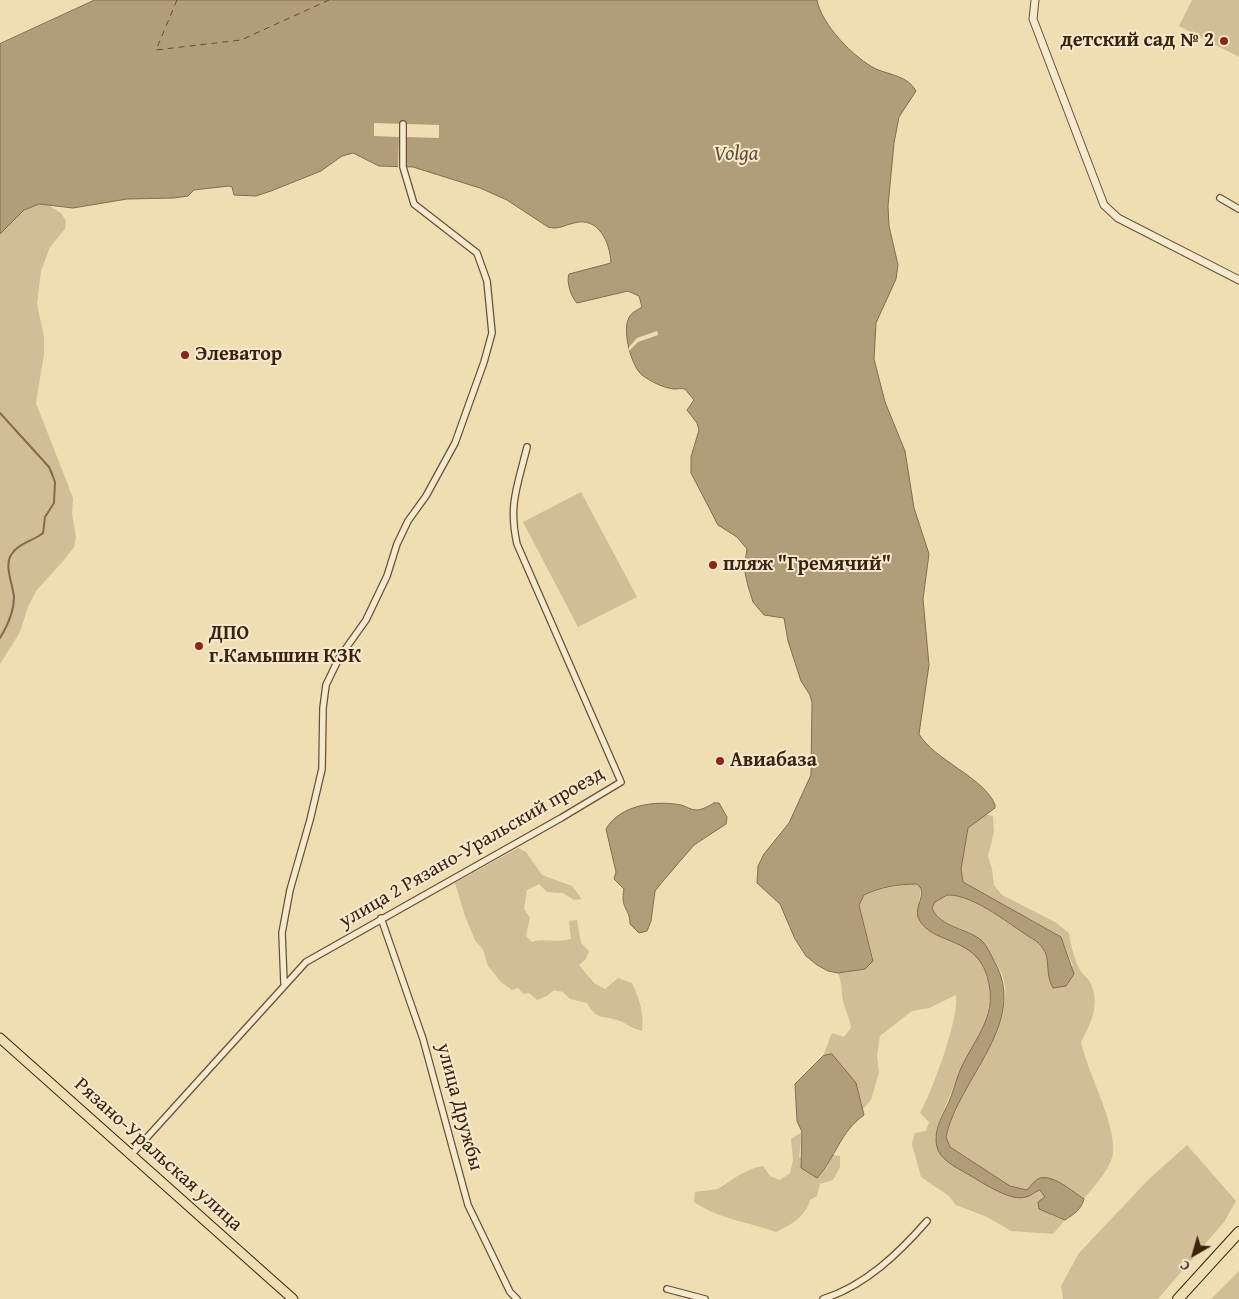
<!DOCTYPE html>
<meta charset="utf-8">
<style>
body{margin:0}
#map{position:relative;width:1239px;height:1299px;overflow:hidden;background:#efdeb2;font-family:"Gentium Book Plus",serif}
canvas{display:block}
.north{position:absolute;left:1169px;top:1229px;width:50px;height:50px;-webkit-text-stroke:4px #f5eacd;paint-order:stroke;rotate:218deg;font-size:14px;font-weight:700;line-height:20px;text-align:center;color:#3d200f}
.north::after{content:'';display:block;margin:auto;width:18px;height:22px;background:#3d200f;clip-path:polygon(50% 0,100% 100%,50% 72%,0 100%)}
</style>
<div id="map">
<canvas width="1239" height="1299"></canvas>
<div class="north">С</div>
</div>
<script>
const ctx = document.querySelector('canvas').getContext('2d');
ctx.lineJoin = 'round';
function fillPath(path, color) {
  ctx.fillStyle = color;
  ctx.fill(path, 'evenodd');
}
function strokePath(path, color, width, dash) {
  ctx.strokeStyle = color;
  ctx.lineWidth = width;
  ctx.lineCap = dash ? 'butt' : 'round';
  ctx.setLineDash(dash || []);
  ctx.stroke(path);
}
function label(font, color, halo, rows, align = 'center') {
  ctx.font = font + ' "Gentium Book Plus",serif';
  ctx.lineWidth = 4;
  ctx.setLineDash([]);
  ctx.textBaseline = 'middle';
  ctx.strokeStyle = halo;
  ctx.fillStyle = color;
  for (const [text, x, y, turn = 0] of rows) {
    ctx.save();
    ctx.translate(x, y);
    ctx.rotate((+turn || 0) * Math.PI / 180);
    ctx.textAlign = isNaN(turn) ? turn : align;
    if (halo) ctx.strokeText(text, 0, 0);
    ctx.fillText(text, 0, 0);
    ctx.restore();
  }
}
fillPath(new Path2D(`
 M1192 0H1239V57L1179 26Z
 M39 204 48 205 61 213 66 221 65 229 50 247 41 271 37 304 44 337V354L36 403 73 498 72 514 76 537 74 547 64 560 36 591 28 607 20 632 0 664V234L24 210Z
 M581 492 637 597 578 627 523 522Z
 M985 814 993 816 994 832 988 856 992 869 994 885 1002 895 1055 922 1069 933C1071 946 1074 958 1080 970 1083 975 1088 978 1090 982 1101 1004 1091 1023 1081 1042 1088 1074 1116 1123 1113 1153 1111 1169 1093 1187 1084 1199L1062 1184 1037 1179 1027 1190 1010 1186 950 1147 945 1137C948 1126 951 1115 956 1104 973 1068 1023 1011 999 968 994 960 976 937 969 933 956 925 938 924 932 908L935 902 947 895C975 894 1012 927 1036 941L1043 947 1047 960 1073 966 1061 937 963 882 961 869 968 828Z
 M518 848 526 852 542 875 572 886 582 899 574 900 563 893 547 892 539 884 527 890 524 909 530 918 526 936 532 942C545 938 558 943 571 939L569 921 577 920 581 943 589 951 586 959 579 965 594 983 605 989 618 978 632 983C640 1000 644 1013 642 1031 629 1028 626 1022 617 1020 600 1015 597 1020 587 1003L570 999 563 992 554 990 547 996 537 1000 529 993 523 994 518 988 512 990 502 983 488 966 483 950 475 940 465 916 455 883Z
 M909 884H917L921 888 919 901 932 932 971 950 981 960 989 984 990 998 985 1027 962 1067 940 1119 935 1139 1026 1197 1040 1190 1046 1197 1051 1215 1065 1220 1053 1234 1011 1231 987 1217 956 1205 949 1196 921 1177 912 1144 915 1133 926 1131 929 1122 920 1113C933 1090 959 1019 956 995L929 1008 912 1011 880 1036 877 1055 879 1072 871 1100 863 1109 861 1101 823 1056 832 1033 844 1037 851 1028C850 1018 845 1010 843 1001 841 990 842 983 838 973L865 969 873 957 859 905 860 899 871 891Z
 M802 1132 799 1157 826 1168 833 1155 840 1156V1167L833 1180 820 1184 817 1196 810 1200C806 1216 791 1225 776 1232 748 1222 719 1219 694 1202L695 1192 718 1189 739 1175 754 1168 763 1166 770 1176 780 1180 790 1173 793 1160 791 1139Z
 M1187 1145 1236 1201 1224 1222 1158 1299H1063L1061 1286 1079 1253 1150 1178Z
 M1239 1271V1299H1211Z`), '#d1be96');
const water = new Path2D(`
 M95 0H817C821 24 854 58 876 69 890 75 908 76 916 91L899 117 894 143 888 206 889 226 898 265 896 279 876 323 874 359 885 402 905 451 914 508 929 554 923 599 929 665 919 734C934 760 985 778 995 805V808L968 828 961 869 963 882 1061 937 1074 974 1066 986 1053 988C1043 970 1054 955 1036 941 1012 927 975 894 947 895L935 902 932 908C940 928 968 928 982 941 987 946 991 955 994 961 1030 1022 958 1079 946 1137L950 1147 1010 1186 1027 1190C1030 1187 1034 1181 1038 1179 1051 1172 1073 1192 1084 1199 1081 1210 1074 1214 1065 1220L1039 1209 1038 1202 1045 1197 1040 1190C1034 1192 1031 1196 1026 1197 1011 1202 983 1183 971 1176 961 1170 943 1162 938 1150 932 1134 941 1118 948 1104 953 1093 956 1080 961 1068 974 1040 996 1018 989 984 980 933 930 947 918 917 915 907 924 898 921 888L917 884C900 884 880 887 864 895L859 905 873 961 865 969 838 973 828 971 817 965 806 956 795 939 780 904 757 883 758 866 764 854 789 823 811 775 812 703 810 695 801 681 788 641 784 618 764 615 753 602 748 586 744 568 747 549 737 537 718 525 691 473V457L699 430 697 423 687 410 694 400 685 389C681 388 678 389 674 389 663 388 650 381 642 375 631 366 623 332 628 320 630 313 636 311 642 307L639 296 628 291 577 303C571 297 566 281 569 274L611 263C610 243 599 216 574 223 565 225 558 230 548 227L507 200 480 188 413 167 379 166 353 153 342 156 321 171 271 191 256 196 234 195 232 187 229 186 194 190 188 196 174 198 127 199 73 208 39 204 24 210 0 234V44Z
 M714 803H719L727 817 726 824 694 845 663 881 655 891 651 921 647 931 639 933 630 924C630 908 620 909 624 889L614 879 616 872 606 829C620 805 655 800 681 805 685 806 691 810 696 810 702 810 709 806 714 803Z
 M832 1054 856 1083 864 1115C840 1132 836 1157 817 1178L801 1168 802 1132 797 1121 795 1084 823 1056Z`);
fillPath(water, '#b29d7b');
strokePath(water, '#836b50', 1);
fillPath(new Path2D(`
 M374 123 439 125V138L407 137 406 167H398L399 137 374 136Z
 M657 331 658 335 638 342 629 351V347L637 338Z`), '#efdeb2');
strokePath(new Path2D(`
 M0 413 49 467 52 474 55 482 54 503 45 517 43 533C33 541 17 544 11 555 4 566 13 585 14 597 14 612 8 625 0 638`), '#836b50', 2);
strokePath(new Path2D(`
 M177 0 156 50 241 40 329 0`), '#664c35', 1, [6, 5]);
const minor = new Path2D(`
 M1220 198 1239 209
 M381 918 423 1039 468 1205 510 1292 517 1299
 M284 983 282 933 290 890 310 820 322 769 323 708 326 685 339 658 366 620 387 576 397 544 408 521 426 496 455 443 484 362 492 333 487 281 477 253 414 204 403 167V124
 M132 1154 306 962 561 818 621 782 517 544C508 504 518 485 527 447
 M667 1289 705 1299
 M823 1299C865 1286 899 1253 927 1221`);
const tertiary = new Path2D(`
 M1035 0 1033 19 1104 205 1118 218 1239 280`);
const primary = new Path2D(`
 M0 1038 293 1299`);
const trunk = new Path2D(`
 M1178 1299 1239 1232`);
strokePath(minor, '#6a5038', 8);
strokePath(tertiary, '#6a5038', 9);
strokePath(primary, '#3d200f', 11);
strokePath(trunk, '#3d200f', 12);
strokePath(minor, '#f5eacd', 5.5);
strokePath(tertiary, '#f5eacd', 7);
strokePath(primary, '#efdeb2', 9);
strokePath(trunk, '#efdeb2', 10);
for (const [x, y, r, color] of [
 [1224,41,5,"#8f2418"],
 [185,355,5,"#8f2418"],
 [713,565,5,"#8f2418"],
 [199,646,5,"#8f2418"],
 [720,761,5,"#8f2418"]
]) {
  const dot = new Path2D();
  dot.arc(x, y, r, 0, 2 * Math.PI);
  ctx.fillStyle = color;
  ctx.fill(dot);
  strokePath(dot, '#f5eacd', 2);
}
label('bold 20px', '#3d200f', '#f5eacd', [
 ["детский сад № 2",1214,41,"right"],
 ["Элеватор",195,355],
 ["пляж \"Гремячий\"",723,565],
 ["ДПО",209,634],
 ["г.Камышин КЗК",209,657],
 ["Авиабаза",730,761]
], 'left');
label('20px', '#3d200f', '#f5eacd', [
 ["улица 2 Рязано-Уральский проезд",472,848,-30],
 ["улица Дружбы",459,1107,75],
 ["Рязано-Уральская улица",158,1155,42]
]);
label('italic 21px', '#664c35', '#f5eacd', [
 ["Volga",736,155]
]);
</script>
